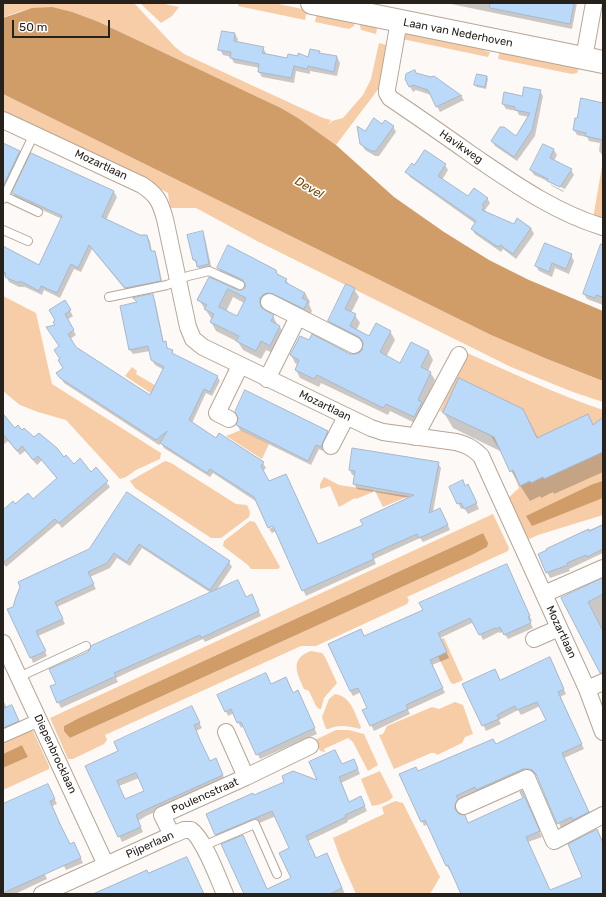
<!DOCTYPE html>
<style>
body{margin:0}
#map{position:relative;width:606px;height:897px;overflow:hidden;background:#fdf9f6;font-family:Rubik,sans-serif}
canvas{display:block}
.frame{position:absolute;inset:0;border:4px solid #27211b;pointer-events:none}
.scale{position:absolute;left:12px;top:20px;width:98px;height:18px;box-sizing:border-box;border:2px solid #27211b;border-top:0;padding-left:5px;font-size:12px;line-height:14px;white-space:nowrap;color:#27211b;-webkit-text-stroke:3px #fff;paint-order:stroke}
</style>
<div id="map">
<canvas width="606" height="897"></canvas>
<div class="frame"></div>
<div class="scale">50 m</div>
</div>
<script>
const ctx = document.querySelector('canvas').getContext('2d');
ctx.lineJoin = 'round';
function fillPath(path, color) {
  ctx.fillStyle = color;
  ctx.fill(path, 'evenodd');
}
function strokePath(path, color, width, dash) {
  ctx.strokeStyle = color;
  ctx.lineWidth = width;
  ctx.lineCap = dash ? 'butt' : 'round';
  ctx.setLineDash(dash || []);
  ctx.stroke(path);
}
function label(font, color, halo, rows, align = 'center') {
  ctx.font = font + ' Rubik,sans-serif';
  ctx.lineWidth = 3.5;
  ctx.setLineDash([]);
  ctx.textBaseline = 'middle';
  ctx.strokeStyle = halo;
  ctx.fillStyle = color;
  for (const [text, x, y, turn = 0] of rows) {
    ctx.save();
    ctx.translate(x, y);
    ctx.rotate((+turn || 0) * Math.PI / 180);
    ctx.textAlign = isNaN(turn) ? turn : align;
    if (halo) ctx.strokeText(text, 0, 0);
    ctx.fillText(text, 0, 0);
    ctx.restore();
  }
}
fillPath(new Path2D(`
 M3 3H134L175 47 184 54 286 101 323 118 331 120 328 125 332 121 343 118 363 95 371 79 379 43 386 45 388 48 379 88 336 145 298 118 281 108 99 22C62 9 41 0 3 18Z
 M140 3H160L179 7 172 16 161 23Z
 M239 3H274L307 10 305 20 238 6Z
 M317 12 356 20 354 26 349 29 315 22Z
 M361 21 378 24 376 34 361 30 360 26Z
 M407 33 486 46 485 51 490 52 488 57 402 39Z
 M500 49 580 66 577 73 572 74 498 59Z
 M3 94 491 335 547 359 603 381V402L573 392 511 367 257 241 196 208H170L168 193 129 173 3 116Z
 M603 161V222L593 218Z
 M3 296 36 313 52 384 161 453 160 459 136 470 126 477 120 479 66 420 38 412 20 405 3 391Z
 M467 353C512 373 556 394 603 410V515L538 535 525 541 506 500 519 488 512 470 491 436 440 411Z
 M132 367 137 371 136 374 158 387 155 396 125 376Z
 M241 430 269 444 262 459 226 436Z
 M165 461 171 463 236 504 247 505 250 512 249 517 221 538H211L135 488 130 481Z
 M324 477 339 485 373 490V492L356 499 355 498 339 507 330 486 320 489V484Z
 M375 491 409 496 383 507Z
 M493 514 509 548 508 551 407 597 409 600 407 604 316 646H301L105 735 107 740 104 744 73 759H68L50 718ZM483 533 487 547 472 555 70 738 64 726 79 718Z
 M250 521 255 522 280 567 278 569H251L248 565 223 546 224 541Z
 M444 638 463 680 454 684 451 683 431 642Z
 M311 651 322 653 325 657 337 683 324 698 321 709H319L316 706 309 691 304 689C297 673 289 659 311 651Z
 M335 694C351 696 355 714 361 727L360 729C349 726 339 724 328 729H326L322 717 329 699Z
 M455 702 463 705 473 734 465 737 462 743 437 755 435 753H431L394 769 379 735 383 734 387 726 432 707 439 709Z
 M32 729 49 766V769L3 790V768L28 757 22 745 3 754V739Z
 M336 730H349L364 734 378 765 368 771 353 742 348 738 324 749 325 752 320 751 315 740Z
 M380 771 393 797C389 802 379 805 372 806L361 779Z
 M395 801 403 803 440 877 430 894H356L341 860 333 838 384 814 382 807Z`), '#f6cda6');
fillPath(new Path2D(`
 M52 7 72 12 99 22 281 108 298 118 336 145 394 197 444 232 489 260 529 280 603 311V381L547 359 491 335 3 94V18L32 8Z
 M603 481V498L532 526 526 516 593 484Z
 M483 533 488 543 487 547 472 555 70 738 64 731V726L79 718Z
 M22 745 28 757 3 768V754Z`), '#d09d69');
fillPath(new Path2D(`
 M446 3H577L572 29Z
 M235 34 238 39 237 42 263 48 266 53V55L288 60 309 58 319 52 320 54 337 57 340 63 337 76 310 71V74L296 71 294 83 262 77 259 72 260 68 234 63 231 57 223 55 220 50Z
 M416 74 431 78 434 77 462 97 464 101H462L440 112 431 95 416 90 413 92 406 79Z
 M487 76 488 79 486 89 477 87 475 85Z
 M540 91 543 96 535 136 517 161 495 146 492 141 501 127 516 137 529 117 519 115 517 111 506 109 503 104Z
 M603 104V156L599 151 600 143 589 141 587 137 577 135 574 130Z
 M382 125 393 126 396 132 379 156H375L365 150 361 144 365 133Z
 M3 145 19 152 22 157 3 194Z
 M544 145 554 150 557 155 554 161 571 170 574 175 563 192 552 186 550 184 564 191 565 189 534 175 531 170Z
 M32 154 114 192 117 197 106 220 140 236H147L150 241 152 252H154L157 257 163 286 128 293 92 249 81 272 74 269 60 298 44 290 42 295 25 287H19L9 282 6 276 3 275V247L39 266 62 219 16 198 13 193Z
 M445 165 448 170 442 180 468 198H487L490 203 485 210 487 213 514 225 518 220 531 228 534 234 516 259 503 249 501 252 475 234 472 229 476 224 410 177 406 172 415 166Z
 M202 233 205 238 212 270 201 272 194 260 189 235Z
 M229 246 286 280 290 286 305 293 310 302 309 304 312 311 309 317 265 306 264 311 273 316 278 326 280 327 285 336 275 354 266 350 261 359 243 350 238 342 216 331 211 322 213 319 211 318 199 300 209 278 241 291 246 288 223 277 218 268ZM233 297 244 303 237 317 226 312Z
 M603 250V305L587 299 584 294Z
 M571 255 574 261 569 274 555 268 552 277 539 271 536 266Z
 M354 289 359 297 351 313 355 315 360 323 356 331 369 338 390 331 395 340 386 357 401 364 429 352 433 360 428 371 430 372 435 380 423 406 419 425 390 411 388 415 321 383 319 387 300 378 296 370 298 365 295 363 291 355 359 354 364 349V345L334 329 329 321Z
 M152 295 155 300 164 343H165L169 350 172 351 175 356 217 376 220 381 212 396 206 393 192 423 216 439 263 463 266 468 263 471 269 483 318 546 364 525 409 498 357 489 354 484 355 475H352L350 470 438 463 441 468 433 512 443 514 450 530 423 542 420 538 374 559 376 564 306 596 276 531 272 533 269 529 278 525 257 502 213 473 210 477 164 448 161 443 159 445 64 383 58 373 64 368 61 360 56 321 65 302 73 316 67 320 76 335 70 339 75 348 150 396 164 370 155 365 152 360 150 351 133 354 130 350 137 303 134 298Z
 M523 409 538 438 588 416 594 426 603 425V472L554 494 553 492 541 498 540 496 530 501 511 471 502 452 453 428 444 413Z
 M3 413 15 429 22 431 34 438 74 465 91 473 96 469 110 487 62 528 58 523 6 567 3 563V511L33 500 57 479 42 460 37 465 25 451 20 455 8 441 3 445Z
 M239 418 328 431 330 436 323 451 319 449 311 465 240 430 237 425Z
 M451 487H465L471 491 479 509 468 514 464 508 461 509Z
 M127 494 229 562 232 567 216 591 254 600 261 616 205 642 203 639 131 671 116 678 118 682 61 708 51 687 58 684 89 653 211 593 142 548 130 566 117 558 110 568 90 577 96 589 57 607 65 624 38 636 47 656 33 663 13 607 90 550Z
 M603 524V553L569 569 570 571 550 578 539 555 548 551 547 549Z
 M509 570 532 621 530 622 533 628 508 639 503 632 499 633V632L483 640 474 622 440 638 449 658 432 665 445 693 408 710 410 714 374 731 364 710 368 708 361 692 353 696 350 691 364 637Z
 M603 580V676L562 598Z
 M552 663 566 694 560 697 584 749 564 758 591 817 561 828 538 777 536 775 531 773 478 792 458 801 460 805 457 810V814L468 824 524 799V797L542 837 528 842 550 892 584 877 603 844V894H462L452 870 450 871 447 866 428 824 424 826 422 821 418 773 496 745 547 720 540 706 521 715 518 710 499 720 501 724 486 731 464 684 500 681Z
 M271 685 300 697 317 734 260 759 244 726 241 728 234 713 228 716 226 711Z
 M3 700 7 708 14 711 21 726 3 734Z
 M194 713 202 728 196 731 202 746 210 762 218 764 225 780 146 816 138 821 143 832 122 842 87 766 120 751ZM139 778 145 791 125 800 119 786Z
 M342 765H356L360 774 341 783 349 803 363 802 367 811 347 821 348 822 308 841 316 859 327 854 345 894H245L267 890 292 879 291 849 276 816 219 840 216 835 254 797 318 781Z
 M50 790 57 804 52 806 63 830 70 845 76 848 83 863 66 870 64 866 31 844 47 879 15 894H3V805Z`), '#0003');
const building = new Path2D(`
 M490 3H574L570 24 490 8Z
 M222 31 235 33 234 41 264 47 262 53 287 58 288 54 298 56V53L308 57 310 49 320 51 319 53 337 56 334 72 308 66 307 69 294 66 291 78 258 72 259 64 230 58 231 52 218 50Z
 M415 70 416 73 431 77 434 76 462 96H459L436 107 428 90 413 85 409 87 405 79 406 74Z
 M477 74 487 76 485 87 474 85Z
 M524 87 541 90 532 130 514 157 491 141 500 127H504L516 136 530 113 515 110V107L502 104 504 92 522 96Z
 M581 98 603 103V140L585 136 586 133 573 130 575 118H577Z
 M374 118 382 124 385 120 394 126 376 151H371L360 144 357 126 365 131Z
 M3 143 20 151 3 186Z
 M543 144 554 149 550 158 572 169 560 187 547 181 548 179 530 170Z
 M425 150 446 164 438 176 468 196 474 188 488 198 482 205 484 207 482 210 514 224 517 218 531 228 513 254 500 245 498 247 471 229 476 221 405 172 412 163 414 165Z
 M31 153 114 191 102 217 140 235H147L151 251H155L161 281 125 288 89 245 78 268 71 264 57 293 41 286 39 291 22 282H16L5 277 6 273 3 272V246L39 265 62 216 12 193Z
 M203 231 209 264 197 267 196 260H193L187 235Z
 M545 243 572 254 566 269 552 263 549 272 535 266Z
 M601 244 603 245V297L596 295 595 298 583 294Z
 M228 245 276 270 277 274 287 279 285 282 305 293 302 298 308 301 304 309 273 294 268 293 264 294 260 298V302L261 307 265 310 274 315 271 321 280 326 270 346 261 341 256 351 236 341 239 336 210 322 214 314 204 309 207 305 197 300 209 277 238 290H241L245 288V284L243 280 217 268ZM228 289 246 298 237 316 219 307Z
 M346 284 355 288 345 309 356 314 350 326 369 336 376 323 391 331 380 352 400 363 411 342 429 351 421 367 431 372 418 400 422 402 414 417 386 404 383 408 317 375 314 379 295 370 299 360 290 355 300 336 309 340 312 334 350 354H354L359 353 362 350 363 344 362 340 359 337 328 321Z
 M153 294 163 342 166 341 167 348 173 350 172 353 218 376 210 392 204 389 189 420 216 438 219 433 264 462 261 466 269 481 286 474 318 544 363 525 360 520 414 495 353 484 355 471 349 470 352 448 439 462 429 513 440 508 448 525 419 538 417 534 372 554 374 559 302 591 273 526 268 528 254 497 210 469 207 473 160 443 167 431 156 440 60 378 56 373 63 368 58 360 60 359 54 350 59 346 46 327 55 325 53 322 55 320 49 310 65 300 71 310 65 314 74 330 68 334 76 347 150 395 164 367 151 360 148 346 129 350 120 306 137 302 133 298Z
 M459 378 523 409 537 438 588 414 593 425 603 417V452L544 479 543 477 531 483 530 481 520 486 513 470 510 472 494 437 443 413Z
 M245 390 328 431 321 447 316 445 308 461 236 425 238 418 235 412Z
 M3 414 15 428 18 425 22 430 24 428 34 437 39 433 57 448 64 457 66 455 74 464 80 458 91 472 96 467 108 481 59 523 55 519 3 563V510L13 501 15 504 28 493 33 499 57 478 38 456 33 460 22 446 17 451 3 434Z
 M463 480 465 486 468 484 477 503 464 509 461 503 457 504 449 487Z
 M127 492 230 561 210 590 139 544 127 562 114 553 107 563 88 572 94 584 55 602 63 619 36 631 46 651 30 658 7 609 13 607 16 597 20 587 18 582 89 549Z
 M603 525V549L587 557 586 555 567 563 568 565 546 573 538 554 547 550 546 549 582 532 589 529V531Z
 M507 564 530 616 528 617 531 623 504 635 500 627 496 629 495 628 479 635 470 618 438 633 447 652 430 660 443 688 406 705 408 709 370 726 362 710 367 708 358 688 350 691 328 644 361 629 364 636 423 610 419 603Z
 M603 578V594L588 602 603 631V673H600L561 598Z
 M238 580 246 597 252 594 259 611 201 638 200 635 128 667 114 673 116 676 57 703 50 686 56 684 49 669 88 652 91 646Z
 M550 657 564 689 558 692 582 744 562 753 589 812 573 820 571 817 557 824 536 774 532 770 528 769H523L476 790 475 787 456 796 458 799 455 805V809L459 814 465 815 468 823 523 798 520 792 522 791 540 831 526 837 550 890 582 877 568 844 597 829 603 843V894H461L448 865 446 866 425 820 421 822 399 774 416 767 418 771 493 739 496 744 546 720 537 702 517 710 515 706 497 715 499 719 482 726 462 684 495 669 500 680Z
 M266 673 271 684 286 677 293 693 298 690 315 728 256 755 241 722 237 723 231 709 225 712 217 695Z
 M12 705 19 721 3 728V709Z
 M192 706 200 723 194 725 200 740 210 761 216 758 223 775 143 811 136 815 141 827 118 837 85 766 118 751 114 742ZM136 773 144 791 125 799 117 781Z
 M335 750 342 764 354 759 358 769 339 777 349 802 361 796 365 806 345 815 346 817 306 836 316 858 327 853 342 888 330 894H244L221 844 243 835 267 889 291 878 279 853 289 848 272 811 215 835 206 814 253 793 254 795 284 782 282 776 293 771 317 780 309 762Z
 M48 784 55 799 50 801 60 824 70 844 74 842 81 858 3 893V804Z
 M187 857 204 894H93L147 870 148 873Z`);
fillPath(building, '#bbd9f9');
strokePath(building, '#a8b8c9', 1);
const service = new Path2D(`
 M4 196 38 212
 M3 199 34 134
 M3 230 28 241
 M109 297 167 285 188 276 209 271 240 285
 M19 677 86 646
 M203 846 255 824 277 874`);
const pedestrian = new Path2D(`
 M3 736 39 720`);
const minor = new Path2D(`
 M399 21 387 89V93L390 98C418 117 447 137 475 157 515 184 556 213 603 227
 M584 58 594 3
 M3 120 142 185C157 195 160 201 165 219L188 327 193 339 203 347 371 428 383 432 456 442C467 445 473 448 481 456L587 689 603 732
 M269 302 354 345
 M267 379 298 317
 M229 419 217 413 240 366
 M415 437 459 355
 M331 446 346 417
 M544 594 603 568
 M534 639 559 628
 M3 643 106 865
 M587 689 603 682
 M226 732 246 777
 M464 806 527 778 554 841 603 815
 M172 835 162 815 246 777 310 746
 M42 894 172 835 184 830H191C204 839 218 878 225 894`);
const secondary = new Path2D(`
 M312 3 603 62`);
strokePath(service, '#b6a595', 10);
strokePath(pedestrian, '#b6a595', 14);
strokePath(minor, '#b6a595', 18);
strokePath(secondary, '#b6a595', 24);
strokePath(service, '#fff', 8);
strokePath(pedestrian, '#fff', 12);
strokePath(minor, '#fff', 16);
strokePath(secondary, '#fff', 22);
label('11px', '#27211b', '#fff', [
 ["Laan van Nederhoven",458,33,11],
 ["Havikweg",461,147,35],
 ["Mozartlaan",101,165,25],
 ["Mozartlaan",325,406,26],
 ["Mozartlaan",561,632,65],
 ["Diepenbrocklaan",55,754,65],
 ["Poulencstraat",205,796,-24],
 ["Pijperlaan",150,845,-24]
]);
label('italic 12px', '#764502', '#fff', [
 ["Devel",309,188,30]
]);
</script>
